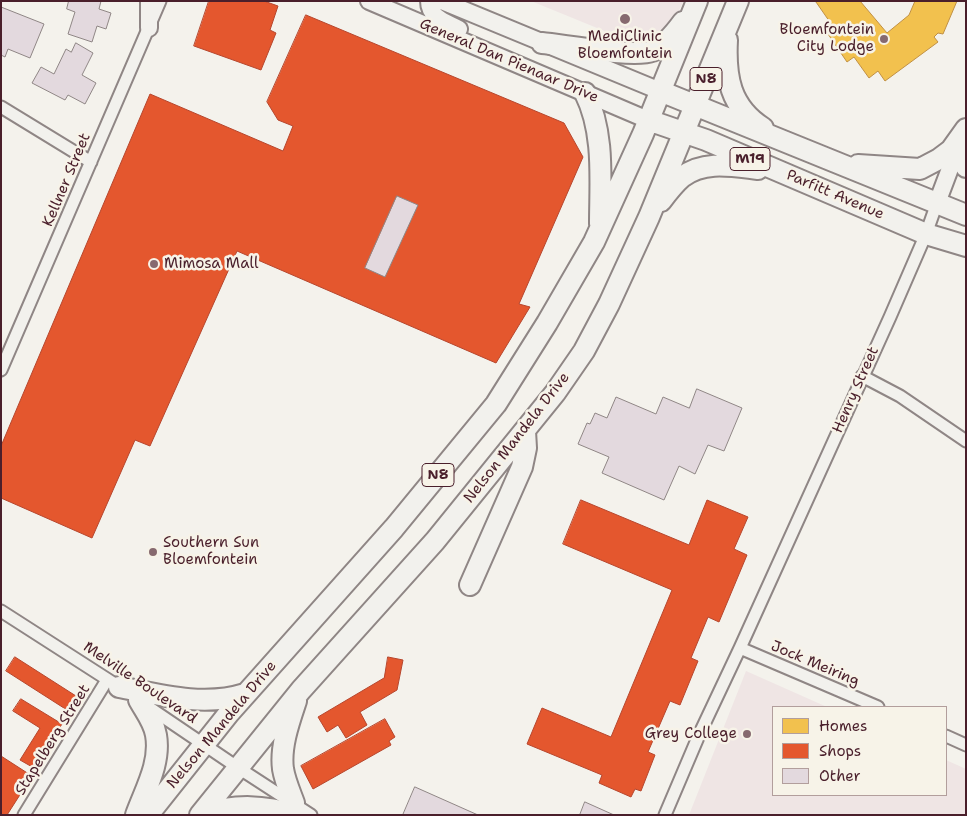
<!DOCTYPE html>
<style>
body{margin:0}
#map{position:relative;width:967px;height:816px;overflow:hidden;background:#f4f2ec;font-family:"Shantell Sans",sans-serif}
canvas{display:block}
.frame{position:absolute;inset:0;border:2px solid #4a1f2b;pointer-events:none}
.legend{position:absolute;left:772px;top:706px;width:175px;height:90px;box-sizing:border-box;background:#f7f3e8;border:1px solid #b29e9c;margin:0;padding:6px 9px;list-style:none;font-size:15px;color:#4a1f2b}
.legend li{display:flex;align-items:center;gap:10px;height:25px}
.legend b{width:25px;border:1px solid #b29e9c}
</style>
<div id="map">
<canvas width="967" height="816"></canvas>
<div class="frame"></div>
<ul class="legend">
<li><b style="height:14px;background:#f2c14e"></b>Homes</li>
<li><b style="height:14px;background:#e4572e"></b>Shops</li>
<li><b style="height:14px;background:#e3d9de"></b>Other</li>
</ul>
</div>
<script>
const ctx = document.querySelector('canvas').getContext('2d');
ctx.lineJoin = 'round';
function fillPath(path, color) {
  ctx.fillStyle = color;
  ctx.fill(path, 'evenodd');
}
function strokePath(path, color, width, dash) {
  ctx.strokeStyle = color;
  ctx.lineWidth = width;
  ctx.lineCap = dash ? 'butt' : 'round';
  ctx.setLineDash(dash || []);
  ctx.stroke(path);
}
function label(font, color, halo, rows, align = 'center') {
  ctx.font = font + ' "Shantell Sans",sans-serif';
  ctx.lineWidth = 5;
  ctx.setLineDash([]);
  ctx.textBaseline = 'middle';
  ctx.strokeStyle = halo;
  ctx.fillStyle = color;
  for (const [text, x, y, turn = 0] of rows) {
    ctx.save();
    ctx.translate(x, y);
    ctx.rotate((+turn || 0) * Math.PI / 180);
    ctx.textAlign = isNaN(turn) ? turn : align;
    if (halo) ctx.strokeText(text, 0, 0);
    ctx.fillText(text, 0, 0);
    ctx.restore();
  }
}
fillPath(new Path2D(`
 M531 1H684L669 29 647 40 624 39Z
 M746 671 827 707H773V795H946V760L966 769V815H689Z`), '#efe5e4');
const homes = new Path2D(`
 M817 1H860L887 33 909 15 915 1H957L943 34 938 33 934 37 938 42 885 81 878 71 869 78 854 57 847 62 828 34 834 28 816 2Z`);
fillPath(homes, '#f2c14e');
strokePath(homes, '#c09044', 1);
const shops = new Path2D(`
 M209 1H264L278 6 270 30 276 33 261 70 194 46Z
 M306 15 564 123 583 157 519 304 530 307 496 363 237 251 150 446 135 440 92 538 1 498V446L150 94 283 151 293 126 278 120 267 102Z
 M581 500 689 545 707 500 748 517 734 549 747 555 719 622 708 617 691 658 698 661 680 705 670 701 648 752 655 755 641 791 635 789 631 797 599 783 602 775 527 744 542 708 611 737 672 590 563 544Z
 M15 657 76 696 67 710 6 671Z
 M388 657 403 660 397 690 360 712 367 725 346 738 338 725 327 732 318 717 384 678Z
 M21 699 62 724 34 768 20 760 40 728 13 711Z
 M385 719 395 737 389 741 391 745 313 789 301 766Z
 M1 756 32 776 7 815H1Z`);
fillPath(shops, '#e4572e');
strokePath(shops, '#b6462d', 1);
const building = new Path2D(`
 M69 1H101L99 9 111 13 106 29 97 26 92 42 68 34 75 12 67 9Z
 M1 7 44 24 30 58 8 49 5 57 1 55Z
 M76 43 93 53 82 75 96 83 85 104 68 95 65 100 32 83 41 67 54 74 66 49 71 52Z
 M397 196 418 205 385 277 365 268Z
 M697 389 742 408 724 451 708 445 695 474 679 466 664 500 602 473 609 457 578 444 587 423 590 424 595 413 607 418 616 397 656 414 663 397 689 408Z
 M415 787 478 815H403Z
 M585 802 614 815H580Z`);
fillPath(building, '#e3d9de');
strokePath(building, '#8f8685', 1);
const street = new Path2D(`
 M1 107 91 162
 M1 370 160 1
 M862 376 900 396 966 441
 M1 611 124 690
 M740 648 878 707
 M147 706 237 767 311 815
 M946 736 966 745
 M24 815 107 680
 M665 815 699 735 740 648 890 317 926 234 937 203`);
const secondary = new Path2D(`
 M369 1 648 120
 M429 1C429 18 446 22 459 29
 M442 1 660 91
 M149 28V1
 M937 203 960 142`);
const highway = new Path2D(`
 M727 40C725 77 730 107 763 128
 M542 43C564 45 635 58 652 51 665 46 675 33 683 22
 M660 91 966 215
 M585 93C605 133 600 181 600 224
 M648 120 706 140 926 234 966 246
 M966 153V167
 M858 165 920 169 939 159 951 150 966 129
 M661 201C667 193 674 184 682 177 704 160 732 166 758 169
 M470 585 522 467 526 448 525 431
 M119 687C160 695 204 707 245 694
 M294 803C290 792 285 781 283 769 280 747 289 722 296 701
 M136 815C145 790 161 763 156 735 154 722 145 711 139 700
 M148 815 229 713 394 528 496 404 547 323 594 242 643 134 697 1
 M200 815 301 690 435 541 555 393 584 351 609 304 649 217 738 1
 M202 815C237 803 264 806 299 815`);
strokePath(street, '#8f8685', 15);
strokePath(secondary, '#8f8685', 20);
strokePath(highway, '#8f8685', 24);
strokePath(street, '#f2f1ed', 11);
strokePath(secondary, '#f2f1ed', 16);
strokePath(highway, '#f2f1ed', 20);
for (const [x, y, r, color] of [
 [625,19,6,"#86696f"],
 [884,39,5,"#86696f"],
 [154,264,5,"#86696f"],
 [153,552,5,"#86696f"],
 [747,734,5,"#86696f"]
]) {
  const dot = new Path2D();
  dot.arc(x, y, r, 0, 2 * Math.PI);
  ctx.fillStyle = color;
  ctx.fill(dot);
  strokePath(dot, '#f7f3e8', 2);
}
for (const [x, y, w] of [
 [706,79,32],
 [750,159,40],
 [438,475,32]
]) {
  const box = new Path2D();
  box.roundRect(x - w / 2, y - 11.5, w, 23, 4);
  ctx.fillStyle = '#f7f3e8';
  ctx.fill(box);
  strokePath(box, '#4a1f2b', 1);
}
label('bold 14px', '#4a1f2b', null, [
 ["N8",706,79],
 ["M19",750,159],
 ["N8",438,475]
]);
label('15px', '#4a1f2b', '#f7f3e8', [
 ["Bloemfontein",874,30],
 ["City Lodge",874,47],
 ["MediClinic",625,37,"center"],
 ["Bloemfontein",625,54,"center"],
 ["Mimosa Mall",164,264,"left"],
 ["Southern Sun",163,543,"left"],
 ["Bloemfontein",163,560,"left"],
 ["Grey College",737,734]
], 'right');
label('15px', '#4a1f2b', '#f7f3e8', [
 ["General Dan Pienaar Drive",509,61,23],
 ["Kellner Street",67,180,-67],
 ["Parfitt Avenue",835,195,23],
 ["Henry Street",856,390,-66],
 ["Nelson Mandela Drive",517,438,-52],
 ["Jock Meiring",815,664,23],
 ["Melville Boulevard",140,683,34],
 ["Nelson Mandela Drive",222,725,-50],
 ["Stapelberg Street",53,740,-58]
]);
</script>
